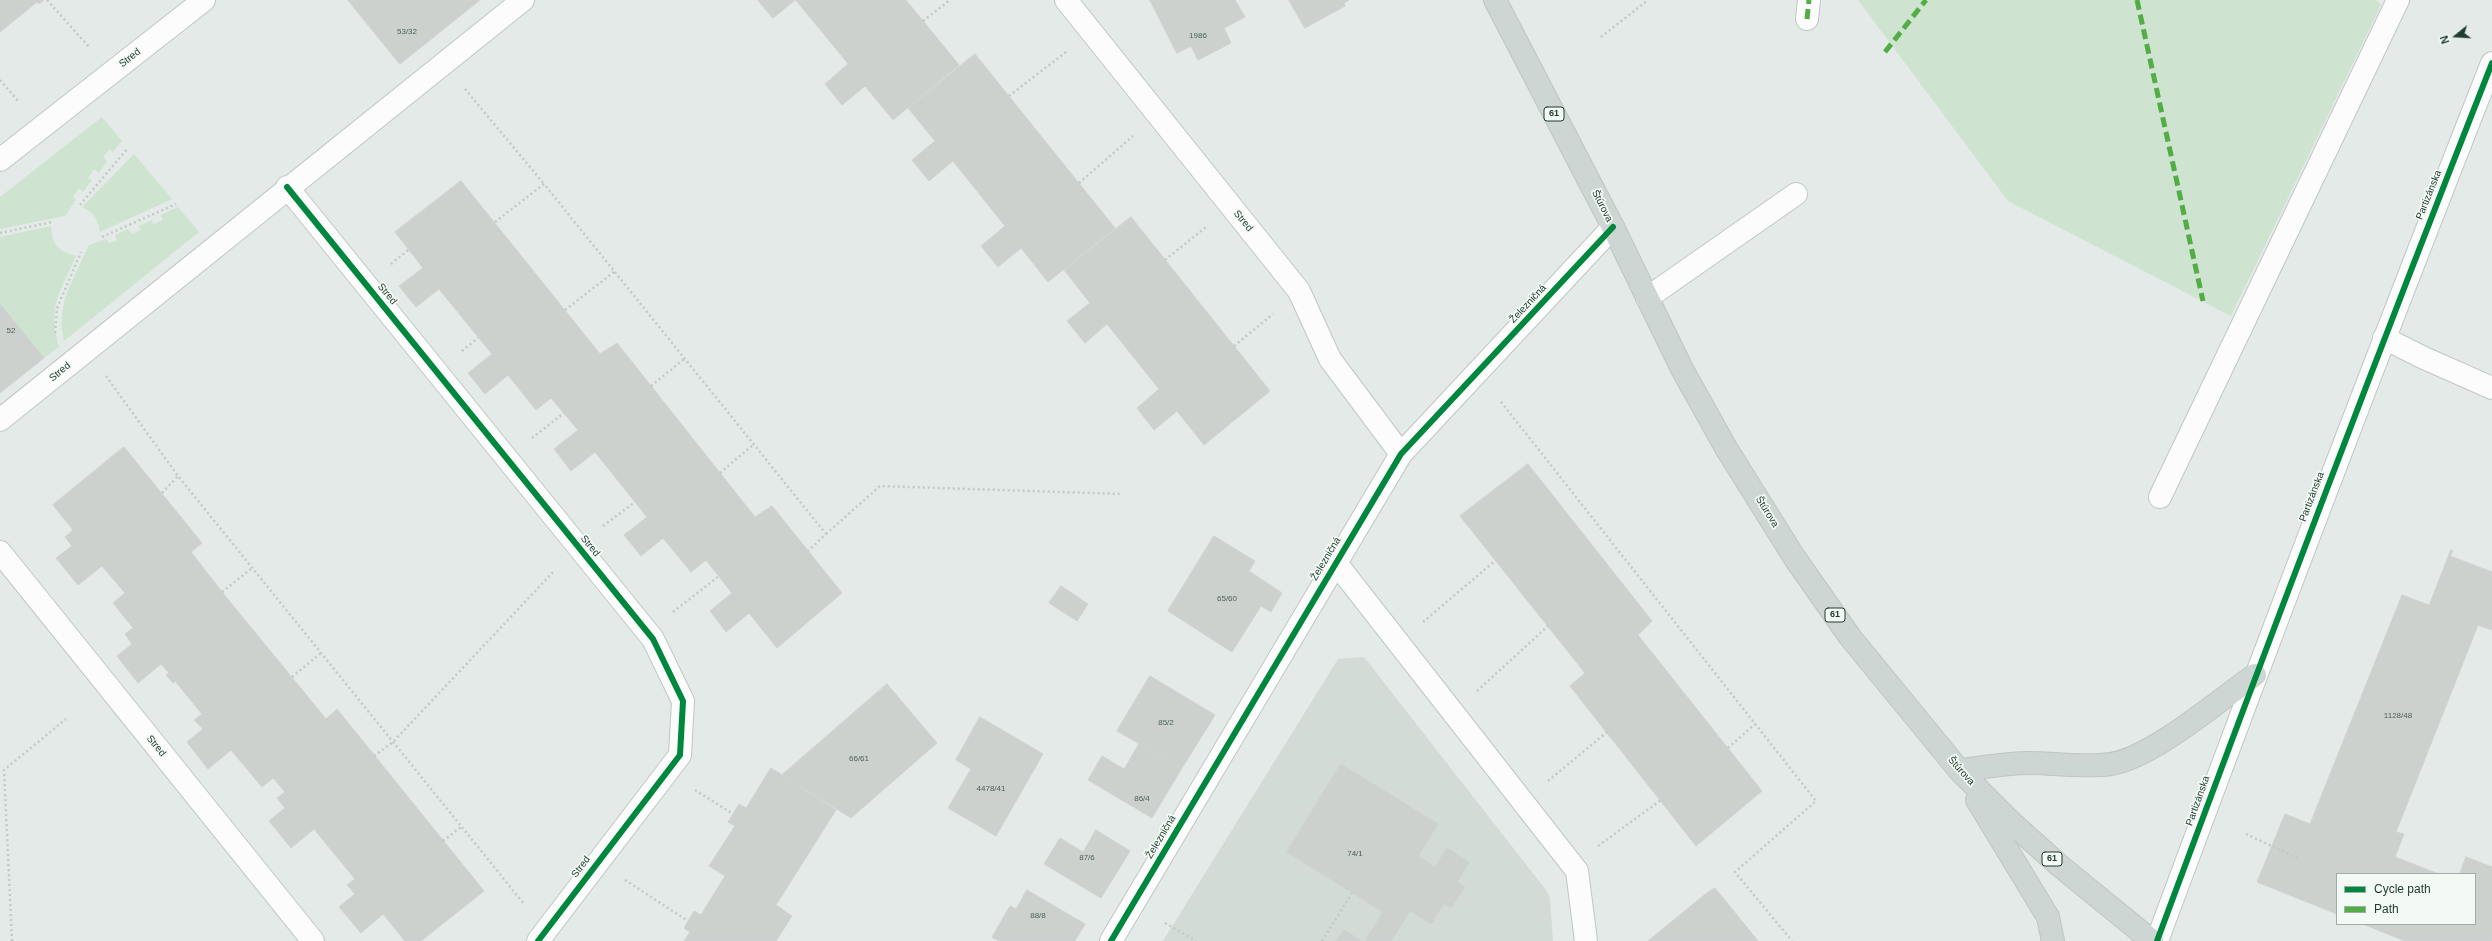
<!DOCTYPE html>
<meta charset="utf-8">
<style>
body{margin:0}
#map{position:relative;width:2492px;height:941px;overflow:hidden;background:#e4eae7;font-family:Arial,sans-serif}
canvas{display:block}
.legend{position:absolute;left:2336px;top:873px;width:140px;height:52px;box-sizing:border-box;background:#f3f9f4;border:1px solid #9faea6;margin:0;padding:5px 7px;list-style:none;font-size:12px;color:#223d30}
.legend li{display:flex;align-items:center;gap:8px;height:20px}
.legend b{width:20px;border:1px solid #9faea6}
.north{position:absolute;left:2436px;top:16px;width:40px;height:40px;-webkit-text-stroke:3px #f3f9f4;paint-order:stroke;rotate:252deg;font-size:11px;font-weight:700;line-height:16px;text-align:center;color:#223d30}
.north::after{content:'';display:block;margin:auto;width:14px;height:18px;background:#223d30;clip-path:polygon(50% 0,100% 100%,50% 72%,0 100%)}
</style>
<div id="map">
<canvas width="2492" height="941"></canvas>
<ul class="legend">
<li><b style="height:5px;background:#00873e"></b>Cycle path</li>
<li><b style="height:5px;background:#53ad45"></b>Path</li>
</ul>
<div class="north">N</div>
</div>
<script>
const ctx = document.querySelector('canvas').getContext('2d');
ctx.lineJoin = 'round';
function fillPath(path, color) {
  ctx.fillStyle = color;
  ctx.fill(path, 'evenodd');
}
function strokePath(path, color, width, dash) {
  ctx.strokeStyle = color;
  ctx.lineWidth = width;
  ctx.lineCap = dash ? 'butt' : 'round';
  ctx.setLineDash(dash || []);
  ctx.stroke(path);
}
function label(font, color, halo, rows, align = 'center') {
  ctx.font = font + ' Arial,sans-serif';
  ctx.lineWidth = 3.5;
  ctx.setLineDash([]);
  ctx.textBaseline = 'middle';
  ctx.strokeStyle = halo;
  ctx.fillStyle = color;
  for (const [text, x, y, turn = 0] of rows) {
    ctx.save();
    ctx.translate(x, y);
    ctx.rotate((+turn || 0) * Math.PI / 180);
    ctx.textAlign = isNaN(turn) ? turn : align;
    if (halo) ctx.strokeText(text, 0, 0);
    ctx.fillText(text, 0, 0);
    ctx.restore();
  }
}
fillPath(new Path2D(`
 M1364 657 1546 890 1550 898 1553 941H1163L1338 659Z`), '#d3dbd6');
fillPath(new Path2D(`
 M1858 0H2376L2381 5 2231 316 2008 201Z
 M102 117 122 141 113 152 110 149 103 157 107 161 99 173 94 169 88 178 92 180 83 192 79 188 73 197 76 200 65 216 0 229V197Z
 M134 154 172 199 100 232C98 219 94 213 82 207Z
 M178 207 199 232 64 341C55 304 74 279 89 245L106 239 109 243 117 241 115 235 128 229 132 234 141 230 138 226 152 220 153 224 163 220 161 215Z
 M51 226C52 245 58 251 76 256 60 293 47 305 59 347L44 358 0 304V237Z`), '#cee3d0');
const building = new Path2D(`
 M0 0H44L39 4 37 2 0 32Z
 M348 0H480L400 64Z
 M758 0H795L773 18Z
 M796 0H906L959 65 893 120 865 86 842 105 825 84 848 64Z
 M1150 0H1235L1245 17 1224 28 1231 43 1198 60 1191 46 1177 53Z
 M1289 0H1349L1344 3 1345 6 1305 28Z
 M975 54 1115 228 1048 282 1021 248 998 267 981 246 1005 226 953 161 929 181 912 160 935 141 908 108Z
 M461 181 531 268 465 321 439 289 416 307 399 286 423 268 395 232Z
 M1131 217 1270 391 1204 445 1177 411 1154 430 1137 408 1159 389 1107 324 1085 343 1067 321 1090 303 1064 270Z
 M531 268 600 354 617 343 755 517 772 506 842 593 777 648 749 613 726 632 710 611 732 593 706 560 691 572 663 538 641 556 624 535 647 517 595 452 571 471 554 449 578 430 551 398 536 410 508 375 485 394 468 373 492 354 465 321Z
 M0 304 44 358 0 393Z
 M124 447 202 543 191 552 222 592 326 719 337 709 484 891 421 941H405L383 914 361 933 339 907 355 894 347 885 355 879 314 829 291 848 269 821 285 808 277 798 285 792 273 778 262 787 231 750 208 769 187 742 203 729 194 720 202 714 175 681 173 683 166 675 169 673 161 664 138 683 117 656 132 644 125 634 133 628 113 603 125 593 102 566 78 585 56 558 72 546 65 537 73 530 53 505Z
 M1528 464 1652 621 1638 635 1762 791 1696 846 1570 686 1585 673 1460 516Z
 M1214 536 1255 561 1249 571 1282 593 1271 612 1261 606 1232 652 1168 611Z
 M2451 550 2453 551 2450 556 2492 572V630L2478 625 2396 832 2404 834 2395 857 2439 874H2337V914L2257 882 2285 814 2310 824 2402 595 2429 605Z
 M1061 586 1088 604 1077 621 1049 603Z
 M1150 676 1215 715 1182 768 1117 731Z
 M887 684 937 743 851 818 782 775Z
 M980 717 1043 754 996 836 948 808 971 769 956 760Z
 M1139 744 1182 768 1152 818 1088 780 1102 756 1124 769Z
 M1341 764 1438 824 1418 856 1435 867 1447 848 1469 862 1457 882 1465 887 1451 908 1444 903 1431 924 1410 911 1391 941H1365L1383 912 1287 852Z
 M771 768 836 810 776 905 792 916 776 941H684L690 932 684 928 694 911 701 915 725 876 709 866 735 826 728 822 739 804 746 808Z
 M1096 830 1130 851 1101 898 1044 864 1060 838 1083 852Z
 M2466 857 2492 867V941H2405L2363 924H2475V874H2460Z
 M1715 888 1758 941H1648L1708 892Z
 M1027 890 1085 924 1075 941H999L992 937 1010 906 1016 909Z
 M1344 930 1362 941H1336Z`);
fillPath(building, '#ccd1ce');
strokePath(building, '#cdd3d0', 1);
const lane = new Path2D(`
 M1647 298 1796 194
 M2384 338 2424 358 2492 388
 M2160 497 2398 0`);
const street = new Path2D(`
 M1066 0 1299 291 1330 359 1401 454
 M1807 19 1809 0
 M0 160 204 0
 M287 187 653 639 683 701 680 755 538 941
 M0 420 523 0
 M0 552 313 941
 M1336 563 1577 871 1586 941
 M1111 941 1401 454 1613 227`);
const secondary = new Path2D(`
 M2157 941C2266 647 2377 355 2492 63`);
const primary = new Path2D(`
 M1495 0 1613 227 1682 369 1726 448 1794 557 1850 637 1959 770 2012 823 2060 866 2152 941
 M1959 770C1982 768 2006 763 2029 763 2056 763 2083 768 2111 764 2152 758 2219 700 2255 675
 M1977 800 2048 917 2053 941`);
strokePath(lane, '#c1c7c4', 24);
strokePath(street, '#c1c7c4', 24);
strokePath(secondary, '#c0c8c4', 24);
strokePath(primary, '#bdc6c1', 24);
strokePath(new Path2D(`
 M47 0 90 48
 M923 21 950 0
 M1601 37 1648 0
 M0 80 19 102
 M465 89 544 184
 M1009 96 1066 52
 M1079 183 1133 136
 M80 205 128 148
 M495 222 544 184 826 534 808 551
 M0 233 52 222
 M102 237 176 204
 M1165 260 1206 227
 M391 264 408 250
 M565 310 614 272
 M55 333 57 308 81 252
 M1234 346 1273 314
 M462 351 478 338
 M106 376 178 476
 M651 386 684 359
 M1501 402 1816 801 1735 872 1792 941
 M532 438 564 413
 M720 473 754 444
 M162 493 178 476 524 904
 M603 526 635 502
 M826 534 880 486 1122 494
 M222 592 252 568
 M673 612 719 576
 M1423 622 1496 560
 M292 677 321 653
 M1477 691 1548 626
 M1728 748 1755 724
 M374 756 393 742 554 571
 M1548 781 1607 732
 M695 790 733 814
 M2246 834 2297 858
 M443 841 461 827
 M1598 846 1661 800
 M625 880 688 921
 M1165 923 1196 941
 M12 941 4 770 66 719
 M1322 941 1352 893`), '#c1cac5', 2.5, [2, 3]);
strokePath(lane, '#fbfcfb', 22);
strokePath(street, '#fbfcfb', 22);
strokePath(secondary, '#fbfcfb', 22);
strokePath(primary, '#cdd6d2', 22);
strokePath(new Path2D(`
 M2137 0 2203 301
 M1807 19 1809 0
 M1885 52 1926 0`), '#53ad45', 5, [10, 5]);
strokePath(new Path2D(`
 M287 187 653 639 683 701 680 755 538 941
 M1111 941 1401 454 1613 227
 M2157 941C2266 647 2377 355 2492 63`), '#00873e', 6);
label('8px', '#4d6358', null, [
 ["53/32",407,32],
 ["1986",1198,36],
 ["52",11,331],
 ["65/60",1227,599],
 ["1128/48",2398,716],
 ["85/2",1166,723],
 ["66/61",859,759],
 ["4478/41",991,789],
 ["86/4",1142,799],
 ["74/1",1355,854],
 ["87/6",1087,858],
 ["88/8",1038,916]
]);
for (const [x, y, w] of [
 [1554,114,20],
 [1835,615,20],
 [2052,859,20]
]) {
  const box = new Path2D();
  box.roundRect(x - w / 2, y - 7, w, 14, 3);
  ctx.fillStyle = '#f3f9f4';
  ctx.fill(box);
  strokePath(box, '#223d30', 1);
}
label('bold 9px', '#223d30', null, [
 ["61",1554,114],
 ["61",1835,615],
 ["61",2052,859]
]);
label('10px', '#223d30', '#f3f9f4', [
 ["Stred",130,58,-38],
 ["Partizánska",2429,195,-68],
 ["Štúrova",1602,206,63],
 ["Stred",1243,221,51],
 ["Stred",387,294,51],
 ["Železničná",1528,304,-47],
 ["Stred",60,372,-39],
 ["Partizánska",2312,497,-69],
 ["Štúrova",1767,512,58],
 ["Stred",590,546,51],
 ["Železničná",1326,559,-59],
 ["Stred",156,746,51],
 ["Štúrova",1961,771,48],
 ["Partizánska",2198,801,-70],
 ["Železničná",1161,837,-59],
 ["Stred",581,867,-53]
]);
</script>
